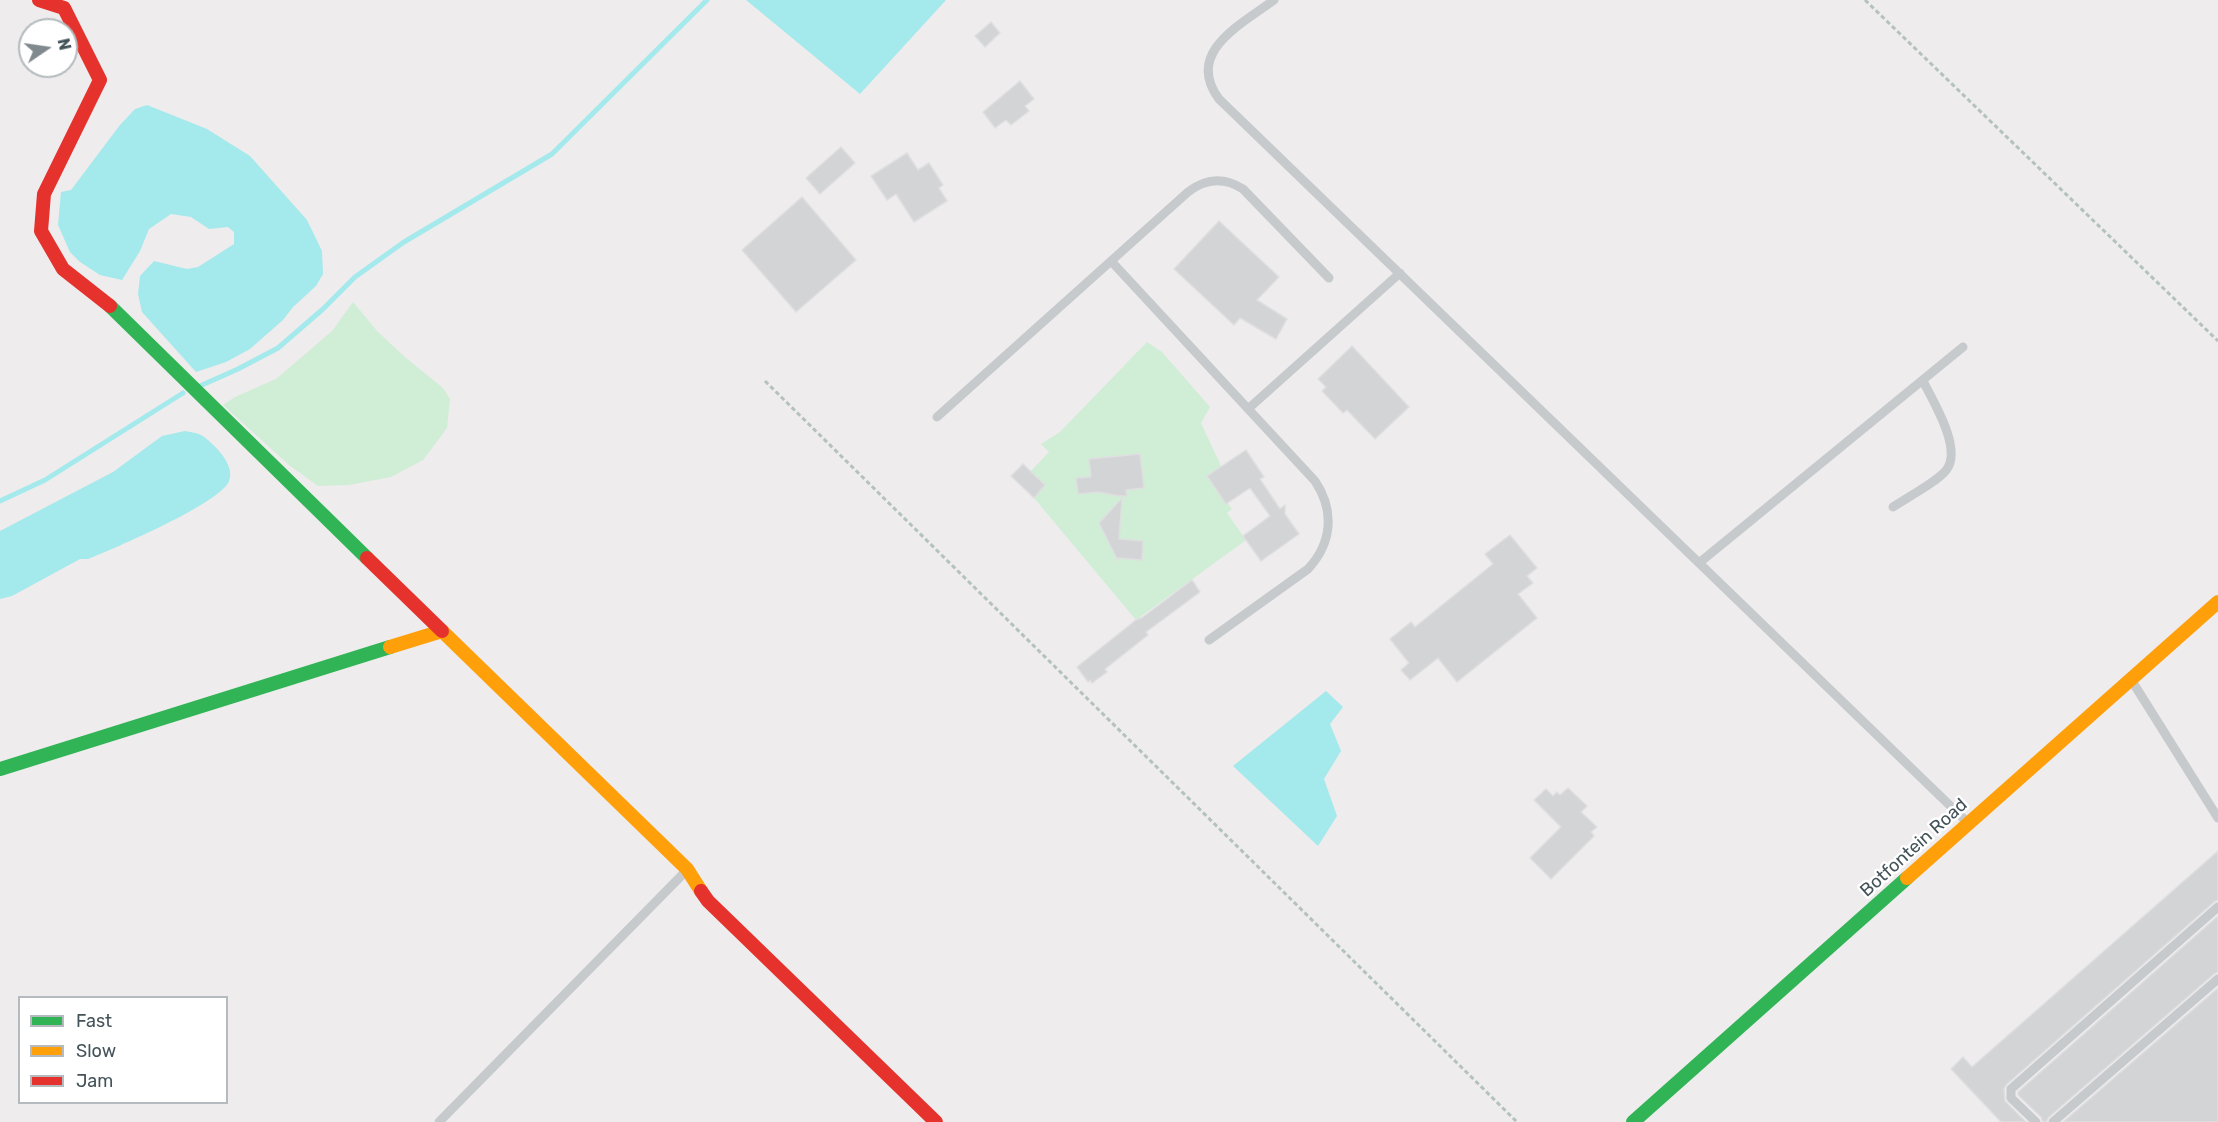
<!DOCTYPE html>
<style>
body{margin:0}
#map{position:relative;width:2218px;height:1122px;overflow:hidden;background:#eeeced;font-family:Rubik,sans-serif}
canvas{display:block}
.legend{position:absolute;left:18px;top:996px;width:210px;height:108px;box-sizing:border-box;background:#fff;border:2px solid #b4babd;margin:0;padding:8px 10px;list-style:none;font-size:18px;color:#445359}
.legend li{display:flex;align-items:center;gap:12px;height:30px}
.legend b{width:30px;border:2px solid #b4babd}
.north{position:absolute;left:18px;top:18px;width:60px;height:60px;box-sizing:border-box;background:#fff;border:2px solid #b4babd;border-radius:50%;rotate:77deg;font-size:16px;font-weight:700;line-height:24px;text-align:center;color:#445359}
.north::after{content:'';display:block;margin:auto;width:21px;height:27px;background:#80898d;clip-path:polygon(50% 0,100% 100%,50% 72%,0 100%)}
</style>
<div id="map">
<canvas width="2218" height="1122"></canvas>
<ul class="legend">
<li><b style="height:8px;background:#30b455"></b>Fast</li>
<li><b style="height:8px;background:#ff9f0a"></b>Slow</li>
<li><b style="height:8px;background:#e5322d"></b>Jam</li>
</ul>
<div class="north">N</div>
</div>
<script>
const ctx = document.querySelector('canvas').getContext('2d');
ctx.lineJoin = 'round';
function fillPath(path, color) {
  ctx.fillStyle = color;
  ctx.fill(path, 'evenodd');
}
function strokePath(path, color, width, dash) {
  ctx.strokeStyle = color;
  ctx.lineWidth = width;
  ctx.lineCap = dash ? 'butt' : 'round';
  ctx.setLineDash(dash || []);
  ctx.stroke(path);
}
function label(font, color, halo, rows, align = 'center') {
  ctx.font = font + ' Rubik,sans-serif';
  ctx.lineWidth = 5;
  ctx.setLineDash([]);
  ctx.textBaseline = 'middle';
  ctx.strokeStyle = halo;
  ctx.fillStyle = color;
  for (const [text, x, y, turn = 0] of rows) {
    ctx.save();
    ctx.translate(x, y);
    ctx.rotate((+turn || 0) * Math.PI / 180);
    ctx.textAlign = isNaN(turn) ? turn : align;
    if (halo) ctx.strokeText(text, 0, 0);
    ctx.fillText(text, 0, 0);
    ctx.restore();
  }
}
fillPath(new Path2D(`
 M353 302 377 331 406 358 443 388 450 399 447 428 423 460 391 477 349 485 318 486 289 465 223 405 235 397 276 379 332 331Z
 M1147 342 1162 352 1210 407 1201 423 1221 466 1207 476 1232 509 1227 513 1246 540 1136 620 1034 498 1045 485 1031 471 1049 452 1041 444 1060 432Z`), '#d0edd6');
fillPath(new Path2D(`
 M746 0H946L860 94Z
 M147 105 207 129 250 156 307 220 322 251 323 274 316 286 293 307 283 320 250 349 226 362 196 372 142 312 138 294 140 276 154 261 187 269 198 267 234 244V232L228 227 209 229 191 217 171 214 149 229 140 251 122 280 100 275 80 262 70 252 58 225 61 192 71 190 120 125 135 109Z
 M185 431C190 432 198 433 203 436 210 441 221 452 225 459 229 466 232 473 229 481 221 503 113 549 88 559H80L12 596 0 599V531L113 472 162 436Z
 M1326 691 1343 707 1330 724 1341 751 1324 779 1337 816 1318 846 1233 766Z`), '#a4e9ec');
strokePath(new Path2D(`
 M202 385 238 369 278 348 323 309 355 277 404 242 552 154 707 0
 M0 501 45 480 183 393`), '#a4e9ec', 5);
const building = new Path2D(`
 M991 22 1000 33 985 47 975 36Z
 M1020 81 1034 99 1025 106 1029 111 1011 125 1006 120 995 128 983 112Z
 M841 147 855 163 820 194 806 178Z
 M907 153 918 170 929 163 943 185 939 188 947 201 914 222 896 194 887 200 871 176Z
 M802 197 856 260 796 312 742 250Z
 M1219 221 1279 277 1257 300 1287 319 1276 339 1240 318 1234 325 1174 269Z
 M1352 346 1409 407 1375 439 1347 410 1343 413 1322 391 1326 387 1318 379Z
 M1246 450 1264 477 1260 479 1280 509 1285 505V514L1299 534 1261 561 1243 536 1270 516 1250 488 1226 504 1207 476Z
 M1140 454 1144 488 1126 490 1127 496H1119L1098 492 1078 494 1076 478 1091 477 1089 459Z
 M1023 464 1045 485 1034 498 1011 476Z
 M1122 498 1119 539 1143 541 1142 560 1118 558V561L1099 523Z
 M1510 535 1537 568 1527 576 1533 583 1518 594 1537 618 1457 682 1438 658 1410 680 1401 670 1409 663 1390 639 1411 622 1415 627 1493 564 1485 554Z
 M1192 580 1200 592 1146 632 1148 635 1105 669 1107 672 1092 683 1090 680 1088 682 1077 667 1136 620 1143 617Z
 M1568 788 1587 806 1581 812 1597 827 1591 832 1594 836 1551 879 1530 858 1561 827 1534 800 1546 789 1553 796 1557 792 1560 795Z
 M2218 851V900L2214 902 2007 1084 2004 1089 2005 1101 2026 1122H2001L1951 1069 1963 1057 1972 1067Z
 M2218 916V972L2214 974 2049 1117 2046 1122H2043L2041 1117 2018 1095V1092Z
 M2218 988V1122H2063Z`);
fillPath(building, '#d3d4d6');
strokePath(building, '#dfdee0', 1.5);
strokePath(new Path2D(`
 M1865 0 2218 341
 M765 381 1517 1122`), '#b4c2bc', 3, [4.5, 3]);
strokePath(new Path2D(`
 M1274 0C1242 24 1184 52 1219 99L1967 822
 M1111 261 1315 481C1335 511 1332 543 1308 569L1209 640
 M1248 409 1400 273
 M937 417 1188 192C1206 178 1224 177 1243 189L1329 278
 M1893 507C1906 498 1939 481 1947 469 1962 448 1933 401 1923 381
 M1699 563 1963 347
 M2132 681 2218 818
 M439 1122 686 871
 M2036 1122 2011 1098V1089L2218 907
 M2053 1122 2218 979`), '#c6cacc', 9);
strokePath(new Path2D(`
 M110 306 367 558
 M0 769 390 647
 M1633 1122 1907 878`), '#30b455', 14);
strokePath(new Path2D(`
 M390 647 442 631 687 869 701 891
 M1907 878 2218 602`), '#ff9f0a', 14);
strokePath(new Path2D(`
 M39 0 64 8 100 80 44 194 41 231 63 269 110 306
 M367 558 442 631
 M701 891 708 901 936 1122`), '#e5322d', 14);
label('18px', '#445359', '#fff', [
 ["Botfontein Road",1914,848,-42]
]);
</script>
